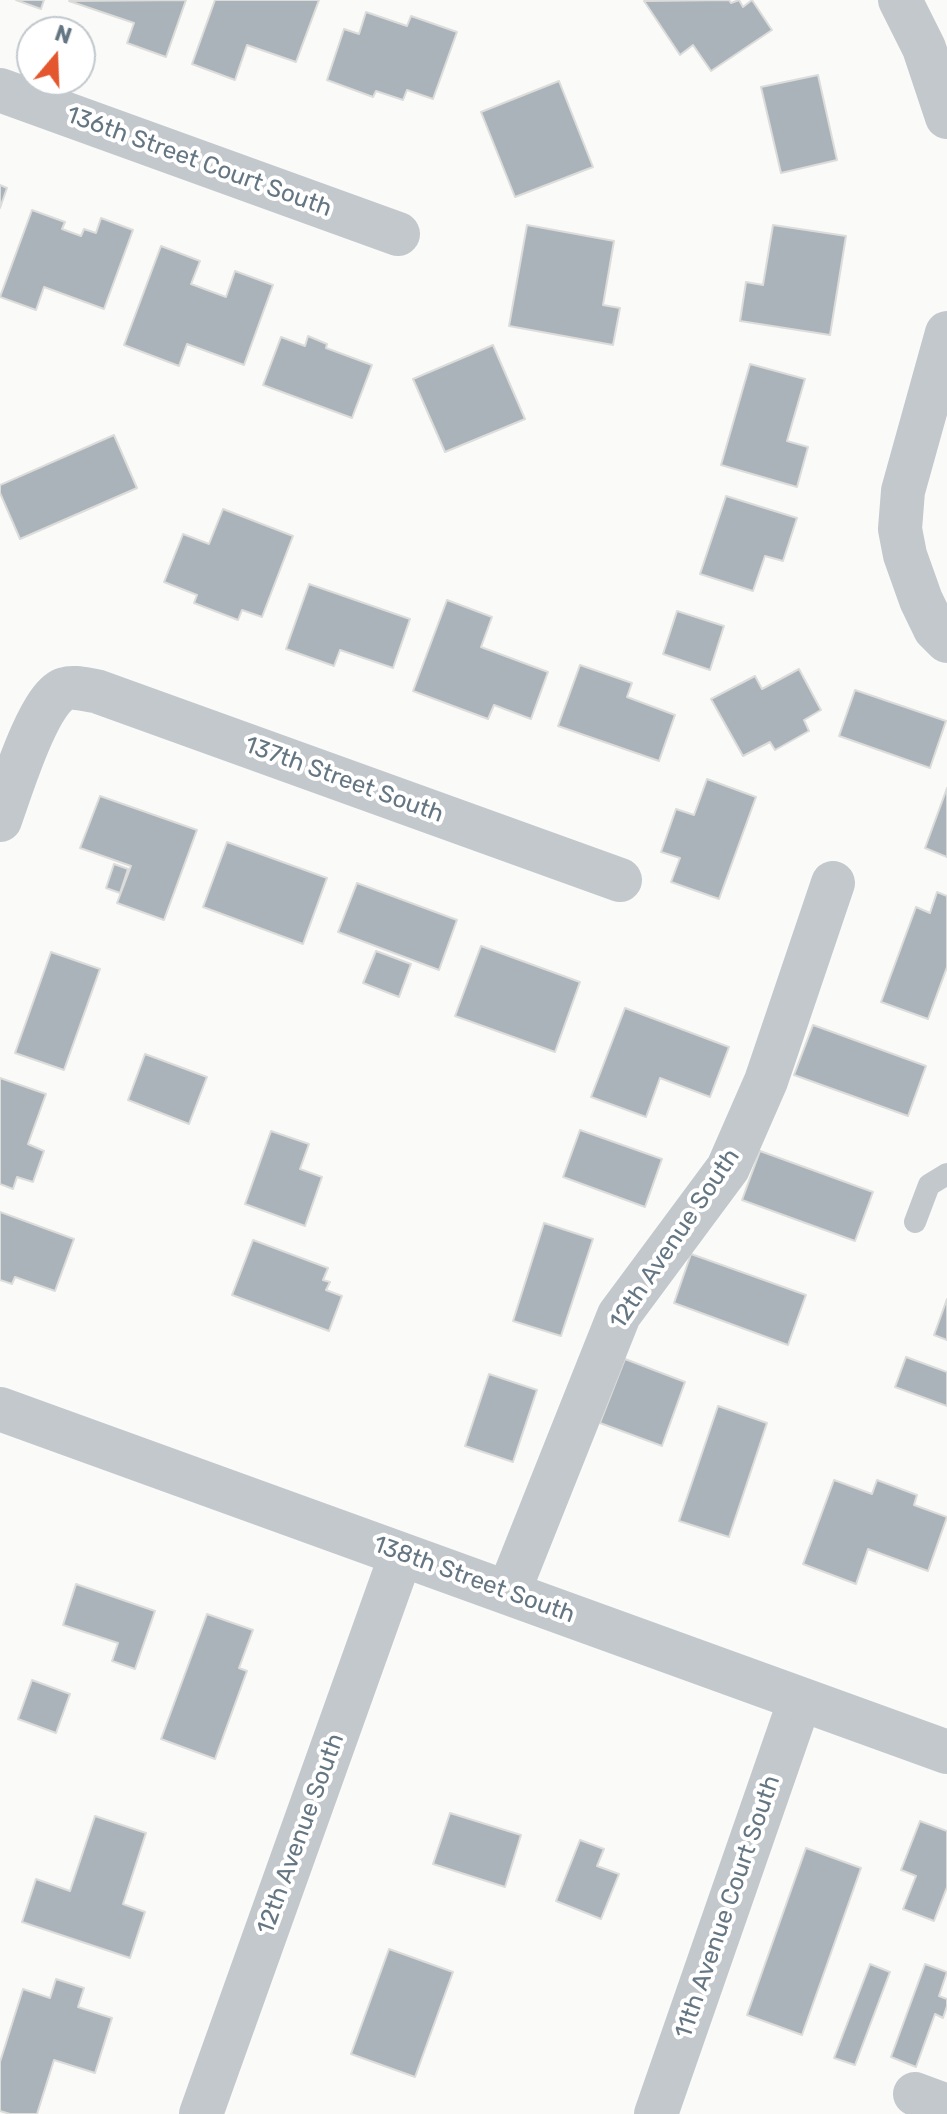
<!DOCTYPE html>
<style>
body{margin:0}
#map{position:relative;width:947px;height:2114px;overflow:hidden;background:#fafaf8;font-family:Rubik,sans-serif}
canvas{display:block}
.north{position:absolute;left:16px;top:16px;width:80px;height:80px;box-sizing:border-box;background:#fff;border:2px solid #c1c8cd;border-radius:50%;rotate:19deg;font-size:22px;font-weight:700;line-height:32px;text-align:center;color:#657683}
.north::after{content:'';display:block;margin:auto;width:28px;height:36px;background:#e4572e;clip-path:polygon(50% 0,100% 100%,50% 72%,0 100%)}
</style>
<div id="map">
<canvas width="947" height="2114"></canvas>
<div class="north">N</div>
</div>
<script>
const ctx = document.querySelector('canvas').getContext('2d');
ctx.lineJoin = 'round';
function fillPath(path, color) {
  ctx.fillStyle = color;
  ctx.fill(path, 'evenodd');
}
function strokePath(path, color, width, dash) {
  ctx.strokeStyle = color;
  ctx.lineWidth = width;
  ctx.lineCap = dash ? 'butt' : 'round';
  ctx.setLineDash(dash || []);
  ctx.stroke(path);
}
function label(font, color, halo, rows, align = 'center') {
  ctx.font = font + ' Rubik,sans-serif';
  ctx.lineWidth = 8;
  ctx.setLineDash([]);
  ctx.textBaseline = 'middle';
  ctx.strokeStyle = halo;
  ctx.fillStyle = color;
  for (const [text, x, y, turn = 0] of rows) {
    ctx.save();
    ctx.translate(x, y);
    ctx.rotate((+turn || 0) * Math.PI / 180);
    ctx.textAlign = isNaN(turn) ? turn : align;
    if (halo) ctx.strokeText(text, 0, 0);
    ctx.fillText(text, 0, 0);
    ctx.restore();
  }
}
const building = new Path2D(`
 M16 0H44L41 9Z
 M186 0 166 57 127 43 134 23 69 1Z
 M215 0H319L296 62 247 45 235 80 192 64Z
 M729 0 731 3 739 0 743 7 752 0 772 30 711 71 693 45 680 55 644 1Z
 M366 12 407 26 411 16 457 32 433 99 407 90 403 100 376 91 373 97 327 80 344 29 359 34Z
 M818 75 837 160 781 173 761 87Z
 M559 81 593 167 515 197 481 112Z
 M0 185 7 188 0 208Z
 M32 210 65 222 62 229 81 236 84 229 96 233 101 218 133 230 104 309 44 287 36 310 0 297Z
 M527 225 614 241 603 305 620 308 613 345 509 326Z
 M773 225 846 236 830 335 740 321 746 282 763 285Z
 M161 246 200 261 191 284 226 297 235 271 273 285 244 365 187 344 179 366 124 345Z
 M308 336 327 344 326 348 372 365 352 418 263 385 281 337 305 346Z
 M493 345 525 419 445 452 413 379Z
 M750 364 805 379 787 441 808 447 797 487 721 465Z
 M114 435 137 488 20 539 0 493V485Z
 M726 496 797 518 783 561 765 556 753 591 700 574Z
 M223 509 293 536 262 617 242 610 238 620 194 603 197 595 164 582 183 534 209 544Z
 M309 584 410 619 393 668 340 650 334 666 286 649Z
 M447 600 492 617 481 647 548 672 531 719 494 705 488 719 413 691Z
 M677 611 724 626 710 670 663 654Z
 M580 665 632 683 627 697 675 715 659 761 558 726Z
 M799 669 821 710 804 720 809 731 775 750 770 742 743 756 711 699 755 676 762 689Z
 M855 690 946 721 930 768 839 736Z
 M707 779 756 797 719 899 671 882 680 858 661 852 676 809 694 815Z
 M947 788V857L925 848Z
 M100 796 197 830 164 920 117 903 131 866 80 848Z
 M227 842 327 878 303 944 203 907Z
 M114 864 128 869 120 893 106 888Z
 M357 883 457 920 439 970 338 932Z
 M937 892 947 896V967L928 1019 881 1002 916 907 930 913Z
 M481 946 580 982 555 1052 455 1016Z
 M376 951 411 964 399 997 363 983Z
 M51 952 100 969 64 1070 15 1053Z
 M625 1008 729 1047 710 1097 660 1078 646 1117 591 1097Z
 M813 1025 926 1066 908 1116 794 1075Z
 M145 1054 207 1077 189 1124 128 1100Z
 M0 1078 46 1094 28 1144 44 1151 33 1182 17 1177 13 1189 0 1184Z
 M580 1130 662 1159 645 1207 563 1177Z
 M271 1131 309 1144 300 1169 322 1177 305 1226 245 1204Z
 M760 1151 873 1192 855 1241 742 1200Z
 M0 1212 74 1239 55 1291 15 1277 12 1284 0 1280Z
 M544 1223 593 1239 561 1336 513 1321Z
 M253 1240 328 1268 323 1280 330 1282 326 1290 342 1296 329 1331 232 1295Z
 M691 1254 806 1295 788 1345 674 1303Z
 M947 1299V1340L934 1335Z
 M906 1357 947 1372V1406L895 1387Z
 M625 1359 685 1382 662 1446 600 1423Z
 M489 1374 537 1390 513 1462 465 1446Z
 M718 1406 767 1423 729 1537 679 1521Z
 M834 1480 872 1494 877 1480 917 1495 914 1505 947 1517 928 1571 868 1549 856 1584 803 1564Z
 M76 1584 155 1611 135 1669 112 1661 118 1643 63 1625Z
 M207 1614 253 1630 239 1668 247 1671 215 1759 161 1739Z
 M32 1680 70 1694 56 1733 18 1719Z
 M450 1813 521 1835 505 1887 433 1864Z
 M95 1816 146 1833 123 1904 145 1912 130 1958 22 1922 36 1879 70 1891Z
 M920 1821 947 1831V1887L934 1921 903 1909 916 1876 901 1870Z
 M580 1840 604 1849 597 1866 619 1874 601 1919 556 1901Z
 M806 1848 861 1868 802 2035 747 2015Z
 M389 1949 453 1972 415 2077 351 2054Z
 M870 1964 890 1972 855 2065 834 2058Z
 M925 1964 947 1972 939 1996 947 1999V2006L943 2018 935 2014 916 2067 891 2057Z
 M56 1979 84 1988 78 2007 112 2018 95 2073 54 2060 37 2114H10L0 2111V2062L23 1989 50 1998Z`);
fillPath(building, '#aab3b9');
strokePath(building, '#dcdcda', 2);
strokePath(new Path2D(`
 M915 1222 929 1185 947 1174`), '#c3c8cc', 22);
strokePath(new Path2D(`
 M900 0 924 48 947 117
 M0 90 398 234
 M947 333 903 491 900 529 905 555 921 600 935 629 947 641
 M0 820C10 793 39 696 65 689 74 686 87 690 96 691L620 880
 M509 1591 619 1315 728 1168 766 1081 833 883
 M915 2094 947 2106
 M201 2114 401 1555
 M656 2114 800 1700`), '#c3c8cc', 44);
strokePath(new Path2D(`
 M0 1409 947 1752`), '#c3c8cc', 44);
label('24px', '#657683', '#fff', [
 ["136th Street Court South",199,162,20],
 ["137th Street South",344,780,20],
 ["12th Avenue South",675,1239,-56],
 ["138th Street South",474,1580,20],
 ["12th Avenue South",301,1834,-70],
 ["11th Avenue Court South",728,1907,-71]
]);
</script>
